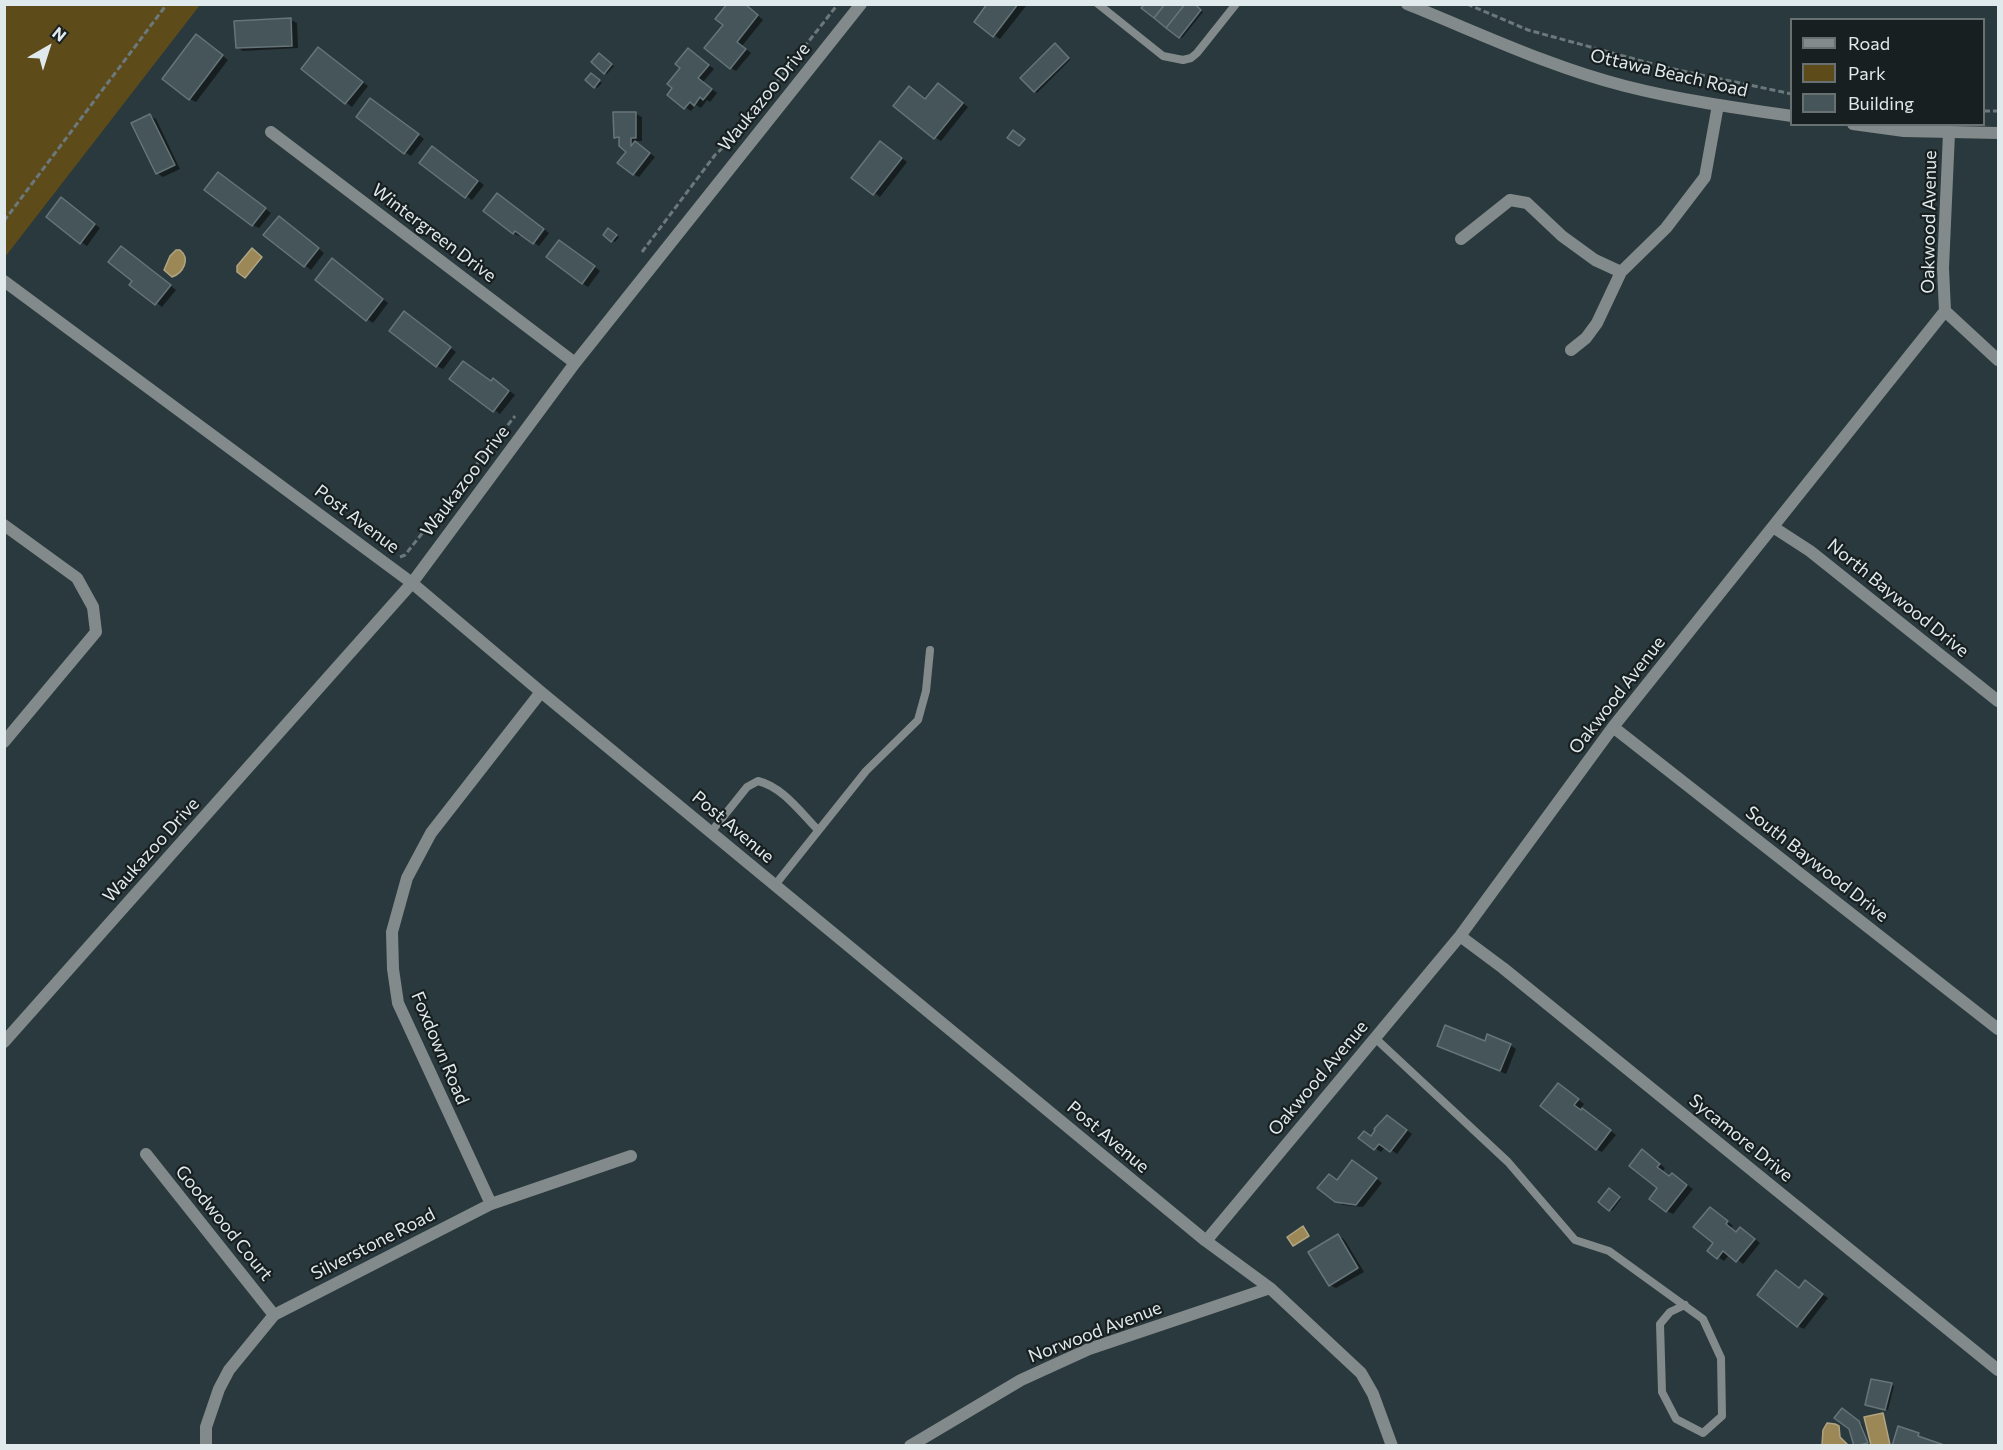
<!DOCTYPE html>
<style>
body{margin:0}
#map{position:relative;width:2003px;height:1450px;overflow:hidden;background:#2a393d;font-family:Commissioner,sans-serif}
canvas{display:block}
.frame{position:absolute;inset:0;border:6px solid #e0eaec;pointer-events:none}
.legend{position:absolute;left:1790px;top:18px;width:195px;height:108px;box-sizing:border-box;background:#181f21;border:2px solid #687072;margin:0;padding:8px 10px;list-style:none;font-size:18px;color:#e0eaec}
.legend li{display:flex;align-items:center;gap:12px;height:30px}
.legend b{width:30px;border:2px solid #687072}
.north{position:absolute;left:18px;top:18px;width:60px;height:60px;-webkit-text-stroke:4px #181f21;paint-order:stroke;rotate:39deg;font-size:16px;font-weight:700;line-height:24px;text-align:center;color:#e0eaec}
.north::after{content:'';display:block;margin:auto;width:21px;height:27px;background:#e0eaec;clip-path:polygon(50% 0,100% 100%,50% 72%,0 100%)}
</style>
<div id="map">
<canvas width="2003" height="1450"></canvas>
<div class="frame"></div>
<ul class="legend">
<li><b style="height:8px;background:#828a8b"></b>Road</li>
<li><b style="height:16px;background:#5e4b1a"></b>Park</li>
<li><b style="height:16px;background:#455559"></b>Building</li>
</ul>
<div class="north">N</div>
</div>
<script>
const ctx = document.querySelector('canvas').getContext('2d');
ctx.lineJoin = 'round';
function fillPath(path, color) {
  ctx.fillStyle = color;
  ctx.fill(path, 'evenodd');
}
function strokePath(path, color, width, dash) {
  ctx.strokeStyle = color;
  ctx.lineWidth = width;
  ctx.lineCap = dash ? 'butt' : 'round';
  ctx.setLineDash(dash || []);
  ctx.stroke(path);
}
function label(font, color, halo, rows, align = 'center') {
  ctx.font = font + ' Commissioner,sans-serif';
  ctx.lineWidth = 4.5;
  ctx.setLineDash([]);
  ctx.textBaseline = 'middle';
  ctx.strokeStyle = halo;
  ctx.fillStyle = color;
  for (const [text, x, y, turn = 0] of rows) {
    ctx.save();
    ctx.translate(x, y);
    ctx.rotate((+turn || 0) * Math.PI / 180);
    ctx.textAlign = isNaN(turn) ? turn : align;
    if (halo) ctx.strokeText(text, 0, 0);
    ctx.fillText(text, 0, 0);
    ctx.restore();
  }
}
fillPath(new Path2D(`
 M5 4 200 5 5 257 4 5Z`), '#5e4b1a');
const water = new Path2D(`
 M252 248 262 257 245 278 237 272V266Z
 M176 250H180C191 259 183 273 172 277L164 270 170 256Z
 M1303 1226 1309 1236 1293 1246 1287 1237Z
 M1883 1413 1890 1445H1871L1864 1417Z
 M1827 1423 1835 1424 1839 1426 1840 1437 1848 1445H1822L1823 1430Z`);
fillPath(water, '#9c8756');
strokePath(water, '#b0a583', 1.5);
fillPath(new Path2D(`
 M745 4 763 20 742 46 751 53 736 71 731 68Z
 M989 4H1024L1026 6 1000 39 994 35Z
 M1139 4H1193L1203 12 1182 38Z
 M291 20 297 23 298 48 243 51 237 47Z
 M203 40 228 60 196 102 190 99Z
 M1058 47 1070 60 1037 93 1022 78Z
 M325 52 368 86 352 107 303 69Z
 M694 53 714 69 703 82 717 93 710 102 707 100 701 108 696 105 691 111 685 107 674 88 682 68Z
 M601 56 614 66 607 74 605 72Z
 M591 75 602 83 597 88 587 80Z
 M939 85 968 107 941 141 935 137 926 100Z
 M377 103 424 139 411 156 405 152Z
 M636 114 642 117V141H636V143L655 157 639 177 633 174 628 151 621 140 615 137Z
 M150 116 156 119 180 169 163 177 157 173Z
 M886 146 907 162 880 197 854 178Z
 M438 151 484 185 472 200 421 163Z
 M225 177 271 213 259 228 253 225Z
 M504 198 549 233 539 246 521 233 519 236 513 233Z
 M67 203 100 228 87 246 81 242Z
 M285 221 324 253 311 270 266 235Z
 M611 231 619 237 615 242 605 235Z
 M565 245 600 271 588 287 582 283Z
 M128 251 176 290 162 307 132 284 134 281Z
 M339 263 388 303 373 323 367 319Z
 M410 316 456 352 443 369 437 366Z
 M452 379 499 383 515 395 500 414Z
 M1485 1043 1510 1045 1516 1049 1506 1074 1439 1046Z
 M1564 1088 1584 1104 1581 1108 1616 1135 1602 1152 1596 1149Z
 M1393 1120 1412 1134 1397 1154 1386 1146 1381 1152 1360 1138 1372 1137Z
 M1648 1155 1665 1168 1663 1171 1670 1177 1678 1178 1693 1189 1673 1214 1667 1211Z
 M1359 1165 1382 1183 1363 1207 1343 1205 1336 1201 1338 1181Z
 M1612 1192 1621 1199 1612 1211 1610 1209Z
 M1716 1212 1733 1226 1731 1228 1737 1233 1746 1232 1760 1243 1743 1264 1730 1254 1724 1261 1709 1251 1715 1243Z
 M1338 1236 1344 1239 1364 1272 1336 1288 1330 1285Z
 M1805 1282 1828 1298 1804 1329 1798 1326 1800 1289Z
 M1891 1385 1894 1386 1888 1410 1869 1406Z
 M1845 1411 1862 1424 1869 1445 1856 1446Z`), '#0007');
const building = new Path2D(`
 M727 4H745L758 15 737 42 746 49 730 69 704 48 723 25 715 19Z
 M987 4H1018L993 37 974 22Z
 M1145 4H1165L1154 18 1141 8Z
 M1165 4H1185L1166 28 1154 18Z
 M1185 4H1195L1201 10 1179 38 1166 28Z
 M291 18 292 46 236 48 234 21Z
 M196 34 223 55 189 100 162 79Z
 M1055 43 1069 58 1034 92 1020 78Z
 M318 47 363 82 345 104 301 69Z
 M688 48 709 65 698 78 712 89 703 100 700 97 694 106 690 102 684 109 667 95 672 88 667 84 680 68 675 64Z
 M599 53 612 64 604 74 591 62Z
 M591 73 600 80 594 88 585 80Z
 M938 83 963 103 934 139 893 106 909 86 925 99Z
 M370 98 419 134 404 154 356 117Z
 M613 112H636V138H631V146L635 141 650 153 633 175 617 163 626 152 619 146V137L614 138Z
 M150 114 175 165 156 174 131 123Z
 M1013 130 1025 139 1019 146 1007 138Z
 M880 141 902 158 873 195 851 178Z
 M432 146 478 181 465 198 419 163Z
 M218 172 266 208 252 226 204 190Z
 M497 193 544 229 533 244 515 231 513 234 483 211Z
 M61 197 95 224 80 244 46 217Z
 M279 216 319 248 304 267 263 235Z
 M608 228 617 235 611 242 603 235Z
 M559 240 595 266 582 284 546 257Z
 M121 246 171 285 155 305 129 285 132 281 108 262Z
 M332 258 383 299 366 321 315 280Z
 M404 311 451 347 436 367 389 331Z
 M463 361 491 381 493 378 509 391 493 412 449 379Z
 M1445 1025 1485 1041 1487 1034 1511 1044 1500 1071 1437 1046Z
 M1558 1083 1579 1099 1574 1105 1581 1110 1582 1108 1611 1130 1596 1150 1540 1106Z
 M1387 1115 1407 1130 1390 1152 1379 1144 1374 1150 1358 1138 1364 1131 1371 1136 1375 1130 1374 1129Z
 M1642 1149 1660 1164 1657 1167 1669 1176 1672 1173 1687 1185 1666 1212 1649 1199 1657 1188 1629 1166Z
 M1352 1160 1377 1178 1356 1205 1335 1202 1317 1188 1329 1174 1337 1180Z
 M1609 1188 1620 1197 1609 1211 1598 1202Z
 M1710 1207 1728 1221 1726 1224 1736 1232 1740 1227 1755 1239 1736 1262 1723 1251 1717 1259 1707 1251 1713 1243 1693 1227Z
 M1338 1234 1358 1268 1329 1286 1308 1252Z
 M1776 1270 1799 1288 1805 1280 1823 1294 1797 1327 1757 1295Z
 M1871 1379 1892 1383 1885 1410 1865 1405Z
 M1842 1408 1859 1421 1868 1443 1854 1446 1849 1429 1834 1418Z
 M1898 1426 1919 1433 1918 1436 1947 1446H1892Z`);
fillPath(building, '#455559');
strokePath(building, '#657579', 1.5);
strokePath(new Path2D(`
 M1467 4 1528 30 1664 67 1792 94
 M1984 111H1998
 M4 221 167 4
 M642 252 715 155 733 138 838 4
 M400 557 405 555 515 416`), '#6b797c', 3, [6, 3]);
strokePath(new Path2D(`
 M1098 4 1163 56 1183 60 1191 58 1197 53 1236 4
 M711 832 747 787 758 781C783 787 801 813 818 830
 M775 885 866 771 918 720 926 691 930 650
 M1375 1038 1508 1162 1575 1240 1609 1251 1703 1319 1721 1358 1722 1416 1703 1433 1676 1419 1662 1392 1660 1324 1670 1312 1685 1305`), '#828a8b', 8);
strokePath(new Path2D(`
 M271 132 575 363
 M1461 239 1510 200 1527 203 1562 236 1595 260 1621 272
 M4 281 412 583 541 692 1206 1241 1270 1288 1361 1373 1373 1394 1392 1446
 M1945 311 1998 360
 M1571 350 1586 338 1597 323 1621 272 1666 228 1705 177 1718 105
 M4 525 77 578 93 607 96 632 4 742
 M1773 527 1810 551 1998 701
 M1613 727 1998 1029
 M1460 936 1503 968 1998 1370
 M4 1042 412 583 575 363 861 4
 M146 1154 274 1315
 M491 1204 398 1003 393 969 392 932 407 878 431 833 541 692
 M1206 1241 1460 936 1613 727 1945 311 1943 268 1949 133
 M206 1446V1427L219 1389 229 1370 274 1315 491 1204 631 1156
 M910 1446 1021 1380 1089 1349 1270 1288`), '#828a8b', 12);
strokePath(new Path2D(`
 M1407 4C1479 33 1550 67 1625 86 1680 100 1736 108 1792 116
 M1853 124 1904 131 1998 133`), '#828a8b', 12);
label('18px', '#e0eaec', '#181f21', [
 ["Ottawa Beach Road",1669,73,13],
 ["Waukazoo Drive",764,97,-51],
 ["Oakwood Avenue",1929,222,-89],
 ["Wintergreen Drive",434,233,37],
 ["Waukazoo Drive",465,481,-53],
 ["Post Avenue",357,519,37],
 ["North Baywood Drive",1898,598,39],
 ["Oakwood Avenue",1617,695,-52],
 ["Post Avenue",733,827,40],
 ["Waukazoo Drive",151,850,-48],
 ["South Baywood Drive",1817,864,38],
 ["Foxdown Road",440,1048,67],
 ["Oakwood Avenue",1318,1078,-50],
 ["Post Avenue",1108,1137,40],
 ["Sycamore Drive",1741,1138,39],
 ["Goodwood Court",224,1223,51],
 ["Silverstone Road",373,1244,-27],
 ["Norwood Avenue",1095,1332,-21]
]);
</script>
